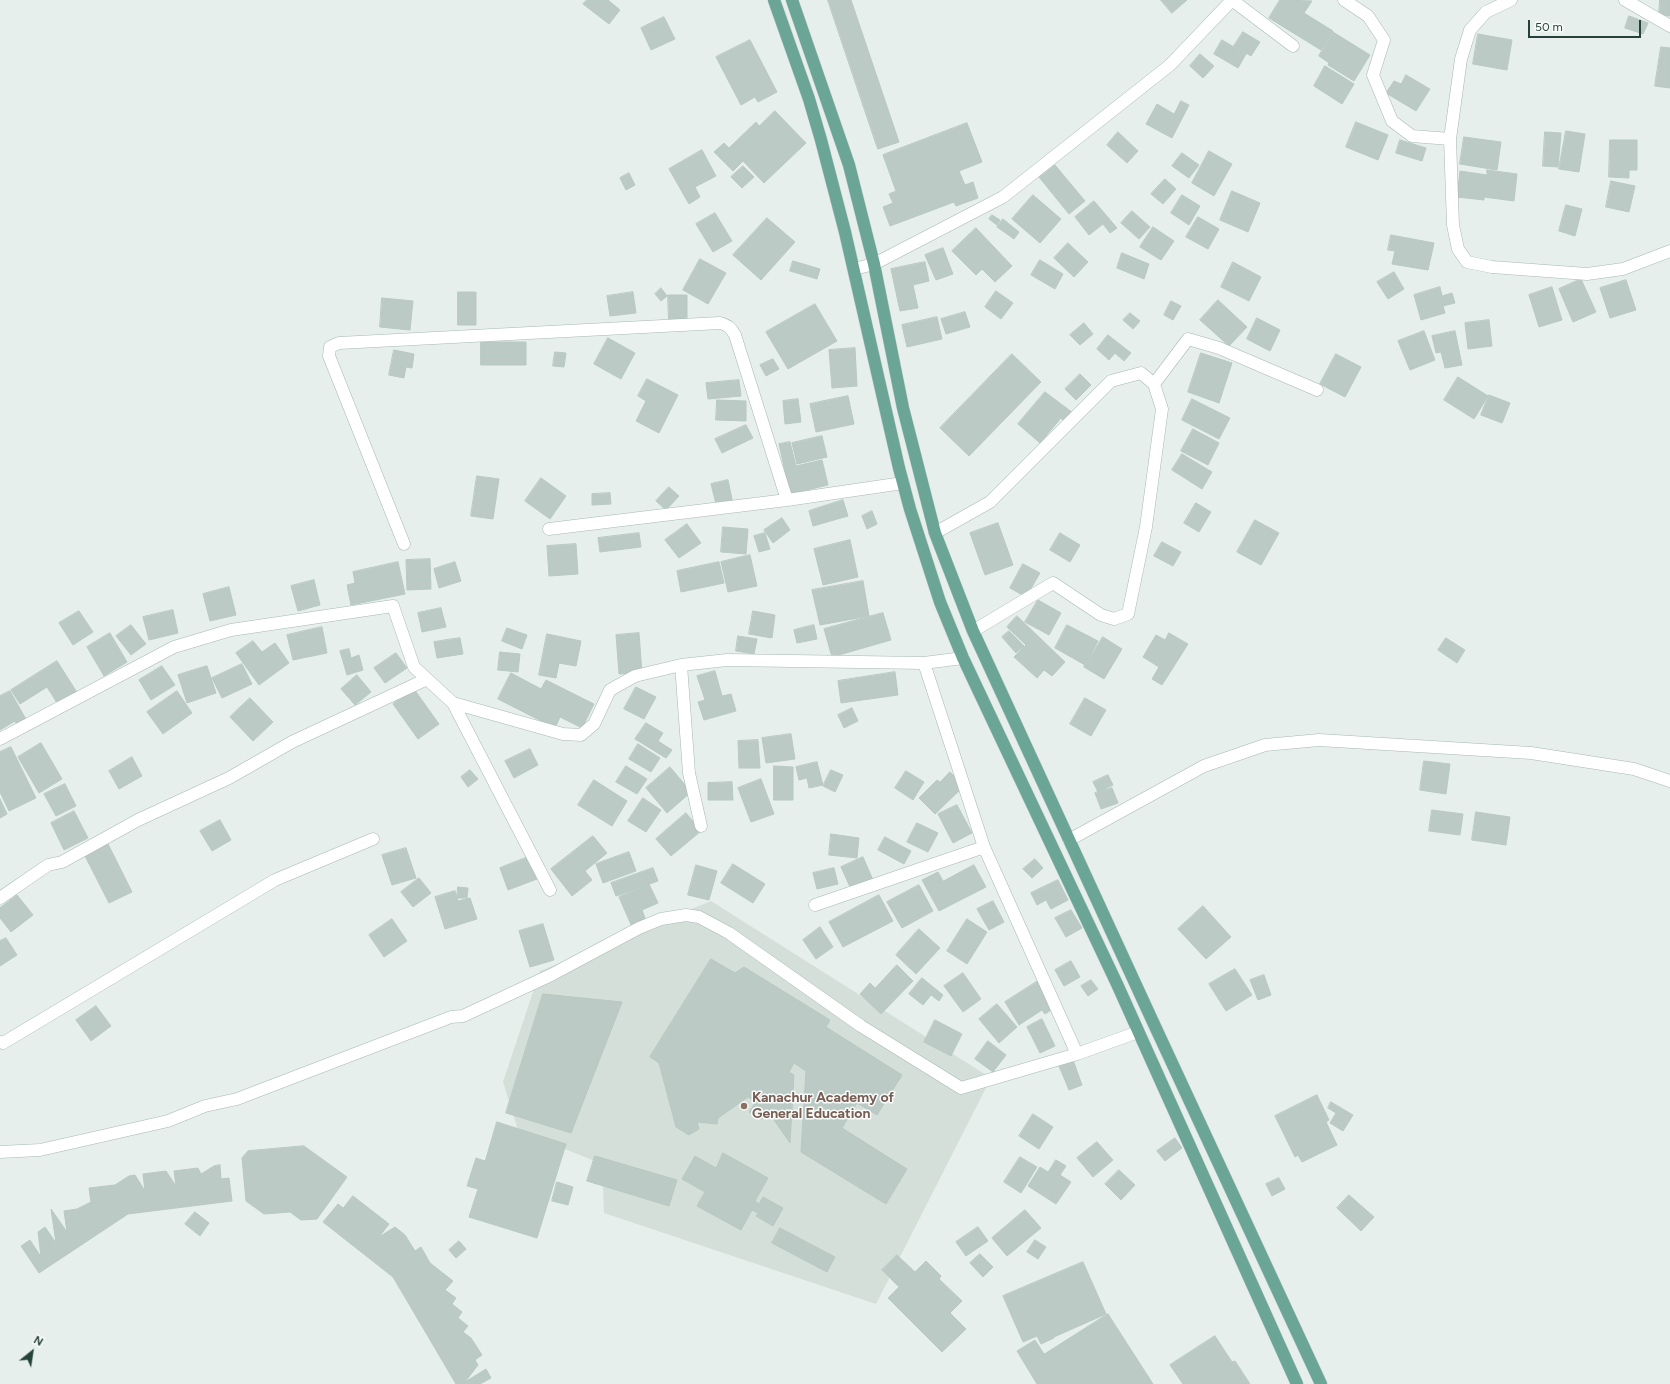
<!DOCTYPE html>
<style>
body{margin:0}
#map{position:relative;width:1670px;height:1384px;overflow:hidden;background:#e6efeb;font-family:Figtree,sans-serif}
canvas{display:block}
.north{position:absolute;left:12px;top:1332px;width:40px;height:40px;-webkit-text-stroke:3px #f7fbf9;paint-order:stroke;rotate:30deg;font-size:11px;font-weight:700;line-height:16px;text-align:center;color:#24423a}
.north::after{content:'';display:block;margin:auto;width:14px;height:18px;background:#24423a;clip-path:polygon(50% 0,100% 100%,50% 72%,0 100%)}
.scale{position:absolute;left:1528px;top:20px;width:113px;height:18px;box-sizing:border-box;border:2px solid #24423a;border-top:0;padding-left:5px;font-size:12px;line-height:14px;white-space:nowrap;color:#24423a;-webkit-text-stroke:3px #f7fbf9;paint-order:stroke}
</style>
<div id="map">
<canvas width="1670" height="1384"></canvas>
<div class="north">N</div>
<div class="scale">50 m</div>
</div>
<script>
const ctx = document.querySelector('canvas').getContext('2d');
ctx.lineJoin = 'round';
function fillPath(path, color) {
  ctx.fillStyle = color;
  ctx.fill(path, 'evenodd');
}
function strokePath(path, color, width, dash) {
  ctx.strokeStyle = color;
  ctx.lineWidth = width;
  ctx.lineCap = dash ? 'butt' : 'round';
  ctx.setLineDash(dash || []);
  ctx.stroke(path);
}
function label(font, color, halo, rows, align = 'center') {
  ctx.font = font + ' Figtree,sans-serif';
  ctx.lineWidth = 3;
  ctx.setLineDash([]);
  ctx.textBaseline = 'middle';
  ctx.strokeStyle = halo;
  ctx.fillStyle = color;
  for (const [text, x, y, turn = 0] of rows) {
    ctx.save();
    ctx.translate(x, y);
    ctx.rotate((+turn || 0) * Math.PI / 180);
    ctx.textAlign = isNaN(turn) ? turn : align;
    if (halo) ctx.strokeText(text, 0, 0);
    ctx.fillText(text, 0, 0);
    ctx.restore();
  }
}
fillPath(new Path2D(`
 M711 901 991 1078 876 1304 604 1213 602 1164 518 1130 503 1082 540 971Z`), '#d4dfda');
const building = new Path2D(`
 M587 0H608L620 10 609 24 583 4Z
 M828 0H851L899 142 878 149Z
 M1161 0H1187L1172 13Z
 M1280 0 1312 1 1304 13 1333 31 1321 50 1269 18Z
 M1660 0H1670V16L1659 15Z
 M1629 16 1648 23 1643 34 1625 28Z
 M664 17 675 39 651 50 641 28Z
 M1243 32 1260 42 1251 56 1234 46Z
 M1333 32 1370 55 1354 81 1328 65 1329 63 1319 56Z
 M1478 34 1512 40 1507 70 1473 64Z
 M750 40 777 92 758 102 755 97 741 105 716 57Z
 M1222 40 1246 54 1238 68 1214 54Z
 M1661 47 1670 48V88L1655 86Z
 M1200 54 1214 66 1203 78 1190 66Z
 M1325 66 1354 84 1342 104 1314 86Z
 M1406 75 1430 89 1416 111 1386 93 1394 81 1401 84Z
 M1181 101 1189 105 1172 138 1146 124 1157 104 1174 114Z
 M775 111 806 143 764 183 743 161 733 171 714 152 724 143 729 148 756 122 759 126Z
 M1356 122 1388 135 1378 160 1346 147Z
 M967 123 982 162 959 171 965 185 973 182 978 198 956 206 954 202 890 226 883 207 893 203 889 194 896 191 883 155Z
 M1566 131 1585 134 1579 172 1559 169Z
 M1118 132 1138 151 1127 163 1107 145Z
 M1545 132 1561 133 1558 167 1543 166Z
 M1464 137 1501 142 1497 170 1460 164Z
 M1400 140 1426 148 1422 161 1396 153Z
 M1610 140H1637V170H1629V178L1609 177Z
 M702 150 716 176 695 187 700 197 689 204 669 169Z
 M1209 151 1232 164 1214 196 1192 183Z
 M1182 153 1199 165 1189 178 1172 166Z
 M1055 165 1085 201 1069 214 1039 177Z
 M743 166 754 177 742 188 731 177Z
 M1487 170 1517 174 1514 201 1484 197V200L1457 197 1460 171 1487 175Z
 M629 173 635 185 626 190 620 178Z
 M1165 179 1176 189 1163 204 1151 194Z
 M1611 181 1635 186 1629 212 1606 207Z
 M1232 191 1260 203 1248 232 1220 220Z
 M1033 195 1061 219 1040 243 1012 219Z
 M1182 195 1200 206 1189 225 1171 213Z
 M1094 201 1117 228 1110 233 1103 224 1089 235 1075 217Z
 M1566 205 1582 209 1575 236 1559 231Z
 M1132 211 1150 227 1139 239 1121 223Z
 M715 213 732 241 713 252 696 224Z
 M992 215 1000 220 997 225 989 219Z
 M1198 217 1219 229 1208 249 1186 237Z
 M767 218 795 242 761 280 733 255Z
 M1003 219 1019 232 1014 239 997 227Z
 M1153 227 1174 241 1161 260 1140 247Z
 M976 228 1012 266 995 282 982 269 976 275 952 251Z
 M1391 235 1434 243 1428 270 1392 264 1395 251 1388 250Z
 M1068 243 1088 262 1074 277 1054 258Z
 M943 248 953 274 936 280 925 255Z
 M1122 253 1149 264 1144 279 1117 268Z
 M700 259 726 273 708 304 683 290Z
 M1040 260 1063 274 1055 289 1031 275Z
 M793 261 820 269 817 279 790 271Z
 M925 262 929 281 913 285 918 308 900 311 891 269Z
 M1233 262 1261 277 1249 301 1221 287Z
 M1394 272 1404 289 1388 299 1377 282Z
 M1581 279 1596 312 1573 322 1559 289Z
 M1626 280 1636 310 1610 318 1600 288Z
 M1440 287 1442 296 1452 293 1455 303 1443 306 1445 313 1421 320 1414 295Z
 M1552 287 1562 320 1539 327 1529 295Z
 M661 288 667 296 661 301 655 294Z
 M996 291 1013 303 1001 319 985 307Z
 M458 292H476V325H458Z
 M633 292 636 313 610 316 607 296Z
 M668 295H687V321H669Z
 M382 298 413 301 410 330 380 327Z
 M1218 300 1247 327 1229 346 1200 320Z
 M1171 301 1181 306 1173 320 1164 315Z
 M815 304 837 341 788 369 766 332Z
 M965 312 970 327 946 334 941 319Z
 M1130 313 1140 321 1133 329 1123 320Z
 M937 317 942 339 907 347 902 325Z
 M1257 318 1280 330 1270 351 1247 339Z
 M1489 320 1492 346 1468 349 1465 323Z
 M1084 323 1093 334 1080 345 1070 335Z
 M1424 331 1435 360 1410 370 1398 341Z
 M1455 331 1462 365 1445 368 1441 352 1436 353 1432 336Z
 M1108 335 1131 353 1124 361 1115 353 1109 360 1097 349Z
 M608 338 635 353 621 379 594 364Z
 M481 342H526V365H481Z
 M855 348 857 386 832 388 829 350Z
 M394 350 414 354 412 368 406 367 404 378 389 375Z
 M555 352 566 353 564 367 553 366Z
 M1201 353 1232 363 1219 403 1188 392Z
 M1012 354 1041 382 969 456 940 428Z
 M1336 354 1361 367 1345 397 1320 384Z
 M773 359 779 369 766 376 760 365Z
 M1080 374 1091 385 1076 400 1065 389Z
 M1458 377 1488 396 1474 419 1444 400Z
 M647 379 678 395 659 433 636 421 646 401 638 396Z
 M739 380 741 396 708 399 706 383Z
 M1045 392 1073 413 1065 422 1061 418 1040 443 1018 424Z
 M1489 395 1510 403 1502 423 1481 415Z
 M848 396 854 424 816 432 810 404Z
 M798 399 801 422 785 424 783 401Z
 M1192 399 1230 418 1219 439 1182 420Z
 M717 400 746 401V421L716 420Z
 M746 425 753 438 722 453 715 439Z
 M1193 429 1219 443 1208 465 1181 451Z
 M822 436 827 457 797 464 792 443Z
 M790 442 796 466 822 460 828 485 790 494 779 444Z
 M1182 454 1212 472 1202 489 1172 470Z
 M477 476 499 479 493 519 471 516Z
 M541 478 566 496 550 519 525 501Z
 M728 480 733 504 717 508 711 484Z
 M669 487 679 496 666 510 656 501Z
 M610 493 611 504 592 505V494Z
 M843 500 848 516 813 526 809 511Z
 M1196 503 1211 512 1199 532 1184 523Z
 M872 511 877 524 867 529 862 516Z
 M782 518 790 530 773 543 764 530Z
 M1255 520 1279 533 1261 565 1237 552Z
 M998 523 1013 565 985 575 970 533Z
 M687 524 701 543 679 558 665 540Z
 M723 527 748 529 746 554 721 552Z
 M639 533 641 547 600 552 598 538Z
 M765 533 770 549 759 552 754 536Z
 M1060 533 1080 545 1070 562 1050 550Z
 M850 540 858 577 823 585 814 549Z
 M1162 542 1181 552 1173 566 1154 556Z
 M576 544 578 574 549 576 547 546Z
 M750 555 757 586 728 592 721 562Z
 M430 559 431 589 407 590 406 560Z
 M398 562 405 594 351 605 347 585 355 583 353 572Z
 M455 562 461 581 439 588 434 569Z
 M719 562 724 583 681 592 677 571Z
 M1023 564 1040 573 1026 597 1010 588Z
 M314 580 320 605 298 611 291 586Z
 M863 581 869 616 820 625 812 590Z
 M229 587 236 615 210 621 203 594Z
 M1038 600 1061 613 1049 635 1025 622Z
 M441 608 446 627 422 632 418 613Z
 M173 610 178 633 149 640 143 617Z
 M79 611 93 632 73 645 59 623Z
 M753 611 775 615 772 638 749 634Z
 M883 613 891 640 832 657 824 629Z
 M1017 616 1065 662 1052 676 1044 670 1037 678 1014 657 1026 645 1007 627Z
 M131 625 146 644 131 655 116 636Z
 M814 625 817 639 797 643 794 630Z
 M1067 625 1098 641 1085 665 1055 648Z
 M322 627 327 653 293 660 287 635Z
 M507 628 527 635 522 649 502 641Z
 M1009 631 1024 646 1016 653 1002 637Z
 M110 633 127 662 104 676 87 647Z
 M639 633 642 673 619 674 616 635Z
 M1169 633 1188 644 1162 685 1152 679 1159 667 1143 657 1156 635 1165 640Z
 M547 634 581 641 576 666 559 663 556 678 539 675Z
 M738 636 757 639 754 654 736 651Z
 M1103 637 1122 649 1104 679 1084 667Z
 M460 638 463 654 437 658 434 642Z
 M1446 638 1465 650 1457 663 1438 650Z
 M253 641 262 652 275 643 289 663 259 685 236 653Z
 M349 649 351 658 359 655 363 670 347 675 340 651Z
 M500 652 520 654 518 672 498 670Z
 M396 653 407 668 385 683 374 668Z
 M57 661 78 694 59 706 47 687 20 704 11 690Z
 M242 664 252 684 222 698 212 678Z
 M162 666 175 685 151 700 139 680Z
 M207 666 216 693 187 703 178 675Z
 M715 671 722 696 731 694 736 711 704 720 698 702 705 700 697 676Z
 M895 672 898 695 841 703 838 681Z
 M511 673 541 689 546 680 594 704 582 728 560 717 555 728 498 699Z
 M357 675 371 692 355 705 341 689Z
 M636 687 656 697 644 719 624 709Z
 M414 689 439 724 418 739 393 704Z
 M10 691 27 721 18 727 15 721 0 730V696Z
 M177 691 192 713 163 734 147 712Z
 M250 698 273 722 253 741 230 717Z
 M1085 698 1106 710 1091 736 1070 724Z
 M852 708 858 721 844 728 838 715Z
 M646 723 663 733 658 741 672 750 666 758 635 739Z
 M791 734 795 759 766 763 762 738Z
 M758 740 760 768H739L738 741Z
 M41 743 62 779 39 793 18 757Z
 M638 744 660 758 651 772 629 759Z
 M11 747 36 798 9 811 0 792V752Z
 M530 749 538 765 514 778 505 761Z
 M132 757 142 776 119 789 109 771Z
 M1424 761 1450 764 1446 794 1420 790Z
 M817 762 823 785 809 788 807 778 799 780 796 767Z
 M626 766 647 779 637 794 616 782Z
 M774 766 793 767V800H774Z
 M670 767 691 792 667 813 646 788Z
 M470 770 478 779 468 787 461 777Z
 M831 770 843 775 835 792 823 786Z
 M906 771 924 782 913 800 895 788Z
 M950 772 964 786 935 814 919 798 937 780 940 782Z
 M1108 775 1113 785 1098 792 1093 782Z
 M761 779 774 814 751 822 738 788Z
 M594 780 627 801 612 826 578 805Z
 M732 782 733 800H708V783Z
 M65 784 76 806 56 816 44 794Z
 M1112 788 1118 803 1101 809 1095 793Z
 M643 798 661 810 646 832 628 821Z
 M0 799 7 814 0 818Z
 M957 805 972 833 953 843 938 814Z
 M1432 810 1463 814 1460 835 1429 831Z
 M74 811 88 838 64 850 51 823Z
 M1476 812 1510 817 1506 845 1472 840Z
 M686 813 701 831 671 856 656 839Z
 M220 820 231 840 212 851 200 831Z
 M917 823 938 833 928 852 907 842Z
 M831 834 859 838 857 858 829 855Z
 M593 836 607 853 585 871 592 880 572 896 551 869Z
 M885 837 911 851 904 864 878 850Z
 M108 844 132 892 109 903 85 856Z
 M406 848 416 878 392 885 382 855Z
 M629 852 636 871 603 883 596 864Z
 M528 857 537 879 508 890 500 868Z
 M863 857 873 880 851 889 841 867Z
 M1035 859 1043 868 1032 878 1023 869Z
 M733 864 765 884 753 903 721 883Z
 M696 865 717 871 709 900 688 895Z
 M974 865 986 887 939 911 922 880 938 872 943 881Z
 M653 868 658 881 616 896 611 883Z
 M834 868 838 884 817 889 813 873Z
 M419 878 431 893 413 907 401 892Z
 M1058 880 1068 900 1051 909 1046 900 1037 905 1031 893Z
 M649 884 658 903 642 910 646 921 632 927 619 897Z
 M919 885 933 911 902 928 887 902Z
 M458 887 468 888 467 898H457Z
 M455 891 458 901 470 898 477 919 445 929 435 897Z
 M17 895 33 915 11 932 0 918V908Z
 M879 895 893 921 843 947 829 922Z
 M993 901 1004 922 989 930 977 909Z
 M1203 906 1231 937 1206 959 1178 929Z
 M1071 910 1082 928 1066 937 1055 918Z
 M392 919 407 941 384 957 369 935Z
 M967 919 987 932 967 964 947 951Z
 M543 924 554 960 530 967 519 931Z
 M820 927 833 947 816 959 803 940Z
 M919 929 940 948 916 974 896 955Z
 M6 938 17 955 0 966V941Z
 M711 959 735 973 744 967 830 1020 826 1027 902 1075 877 1115 857 1103 842 1128 907 1169 886 1204 801 1152 806 1071 794 1063 789 1072 794 1075 790 1143 770 1114 761 1119 749 1112 756 1102 748 1097 718 1118 717 1124 697 1122 699 1129 689 1135 676 1127 659 1063 650 1057Z
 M1071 961 1080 977 1064 986 1055 970Z
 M897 965 913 981 881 1014 860 994 870 983 875 988Z
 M1235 969 1252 995 1226 1011 1209 984Z
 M963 973 981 999 963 1012 944 986Z
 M1264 975 1271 995 1258 1000 1250 980Z
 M922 978 943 995 939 1001 931 995 923 1005 909 994Z
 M1091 980 1098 989 1088 996 1081 986Z
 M1038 981 1054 1008 1045 1014 1042 1010 1019 1025 1005 1002Z
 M543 994 622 1002 571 1133 506 1113Z
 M997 1004 1017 1027 999 1043 979 1019Z
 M96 1006 111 1026 91 1041 76 1020Z
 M1042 1019 1055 1046 1040 1053 1027 1027Z
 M935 1020 962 1034 951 1056 924 1042Z
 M988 1041 1006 1055 993 1072 975 1059Z
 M1073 1060 1082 1085 1069 1090 1059 1066Z
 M1317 1095 1329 1120 1326 1122 1337 1145 1302 1162 1298 1155 1295 1157 1275 1116Z
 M1331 1102 1353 1115 1343 1131 1330 1123 1336 1113 1328 1108Z
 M1033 1114 1053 1127 1039 1149 1019 1136Z
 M497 1122 566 1144 537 1238 469 1217 478 1189 467 1186 476 1158 485 1161Z
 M1175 1138 1182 1148 1165 1161 1157 1151Z
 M1097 1142 1113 1160 1093 1177 1077 1158Z
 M304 1146 347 1177 317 1219 301 1220 290 1212 264 1214 246 1201 242 1158 248 1151Z
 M723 1153 768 1178 755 1201 759 1204 763 1197 783 1208 773 1226 756 1216 758 1213 752 1210 741 1230 697 1206 705 1192 682 1179 695 1156 716 1168Z
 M595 1156 677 1180 669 1206 587 1181Z
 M1020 1157 1037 1167 1021 1193 1004 1182Z
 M1056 1160 1066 1166 1060 1175 1071 1182 1056 1204 1028 1186 1040 1167 1048 1172Z
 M220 1165 221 1179 229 1178 232 1201 128 1214 39 1273 21 1246 30 1240 41 1257 38 1232 45 1227 56 1243 51 1209 67 1232 64 1211 77 1209 91 1202 89 1188 115 1185 129 1176 135 1175 145 1191 143 1174 166 1171 176 1186 174 1171 198 1168 201 1174 214 1166Z
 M1119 1170 1135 1185 1121 1200 1105 1184Z
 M1279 1178 1285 1189 1272 1196 1266 1184Z
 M557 1182 573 1187 568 1205 552 1201Z
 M1349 1195 1374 1217 1361 1231 1337 1208Z
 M353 1196 389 1224 379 1237 395 1227 405 1235 415 1251 421 1247 430 1263 453 1281 445 1290 456 1298 452 1304 462 1312 458 1318 468 1326 463 1332 471 1338 482 1355 475 1360 478 1365 465 1382 486 1369 491 1378 480 1384H456L393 1277 323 1222 338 1204 343 1208Z
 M1025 1210 1041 1228 1007 1256 992 1238Z
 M195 1212 209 1223 200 1236 185 1224Z
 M978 1227 988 1241 966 1256 956 1242Z
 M780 1228 835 1257 827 1272 772 1243Z
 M1035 1240 1046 1247 1038 1259 1027 1252Z
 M459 1241 466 1249 456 1258 449 1250Z
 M980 1254 993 1267 983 1277 970 1263Z
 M897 1255 915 1272 926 1261 941 1276 939 1279 962 1301 950 1313 966 1329 942 1352 888 1298 899 1287 882 1270Z
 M1083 1262 1106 1314 1054 1337V1338L1041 1344 1037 1336 1023 1342 1003 1296Z
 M1108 1314 1153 1384H1037L1017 1351 1035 1340 1044 1354Z
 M1215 1336 1232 1362 1235 1361 1250 1384H1183L1170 1365Z`);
fillPath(building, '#bbcac4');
strokePath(building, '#b8c9c2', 1);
const minor = new Path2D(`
 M1232 0 1293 46
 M1344 0 1368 16 1384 40 1373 75 1392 121 1412 136 1450 139 1461 59 1470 30 1486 12 1511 0
 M1625 0 1670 26
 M1450 139 1453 225 1458 249 1467 262 1492 267 1587 274 1623 269 1670 251
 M854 269 874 264 1003 197 1170 65 1232 0
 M1154 384 1188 339 1219 348 1317 390
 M549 529 787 500 903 483
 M935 533 990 502 1111 381 1141 373 1154 384 1162 409 1146 527 1128 614 1114 619 1101 615 1053 583 973 631
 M404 544 329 356 330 347 339 343 720 323C728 325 731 328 735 335L787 500
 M924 663 984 847
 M681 665 689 773 701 826
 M453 703 550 890
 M0 739 174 647 231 630 393 606 414 667 453 703 563 734 581 735 594 724 610 690 635 676 681 665 727 660 924 663 963 658
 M1069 840 1204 766 1265 745 1319 740 1531 753 1634 769 1670 781
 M0 898 48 865 62 862 138 820 229 778 292 742 427 679
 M815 905 984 847 1077 1054
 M0 1042 3 1043 275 880 373 839
 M0 1152 40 1150 168 1121 205 1106 237 1099 451 1017 463 1016 551 975 639 928 661 919 686 915 699 917 729 933 861 1026 961 1088 1077 1054 1138 1032`);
const major = new Path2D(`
 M774 0 809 99 821 140 845 232 899 468 910 509 940 602 963 658 1117 984 1297 1384
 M792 0 849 165 874 264 903 408 935 533 973 631 1153 1022 1321 1384`);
strokePath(minor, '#a8b8b2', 13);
strokePath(major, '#c2cac8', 13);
strokePath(minor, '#fff', 12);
strokePath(major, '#6aa596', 12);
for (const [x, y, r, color] of [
 [744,1106,4,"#8d6e63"]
]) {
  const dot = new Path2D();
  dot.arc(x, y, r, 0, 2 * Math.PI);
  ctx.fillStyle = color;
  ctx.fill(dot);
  strokePath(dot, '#f7fbf9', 1.5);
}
label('bold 14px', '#785e54', '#f7fbf9', [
 ["Kanachur Academy of",752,1098],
 ["General Education",752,1114]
], 'left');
</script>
